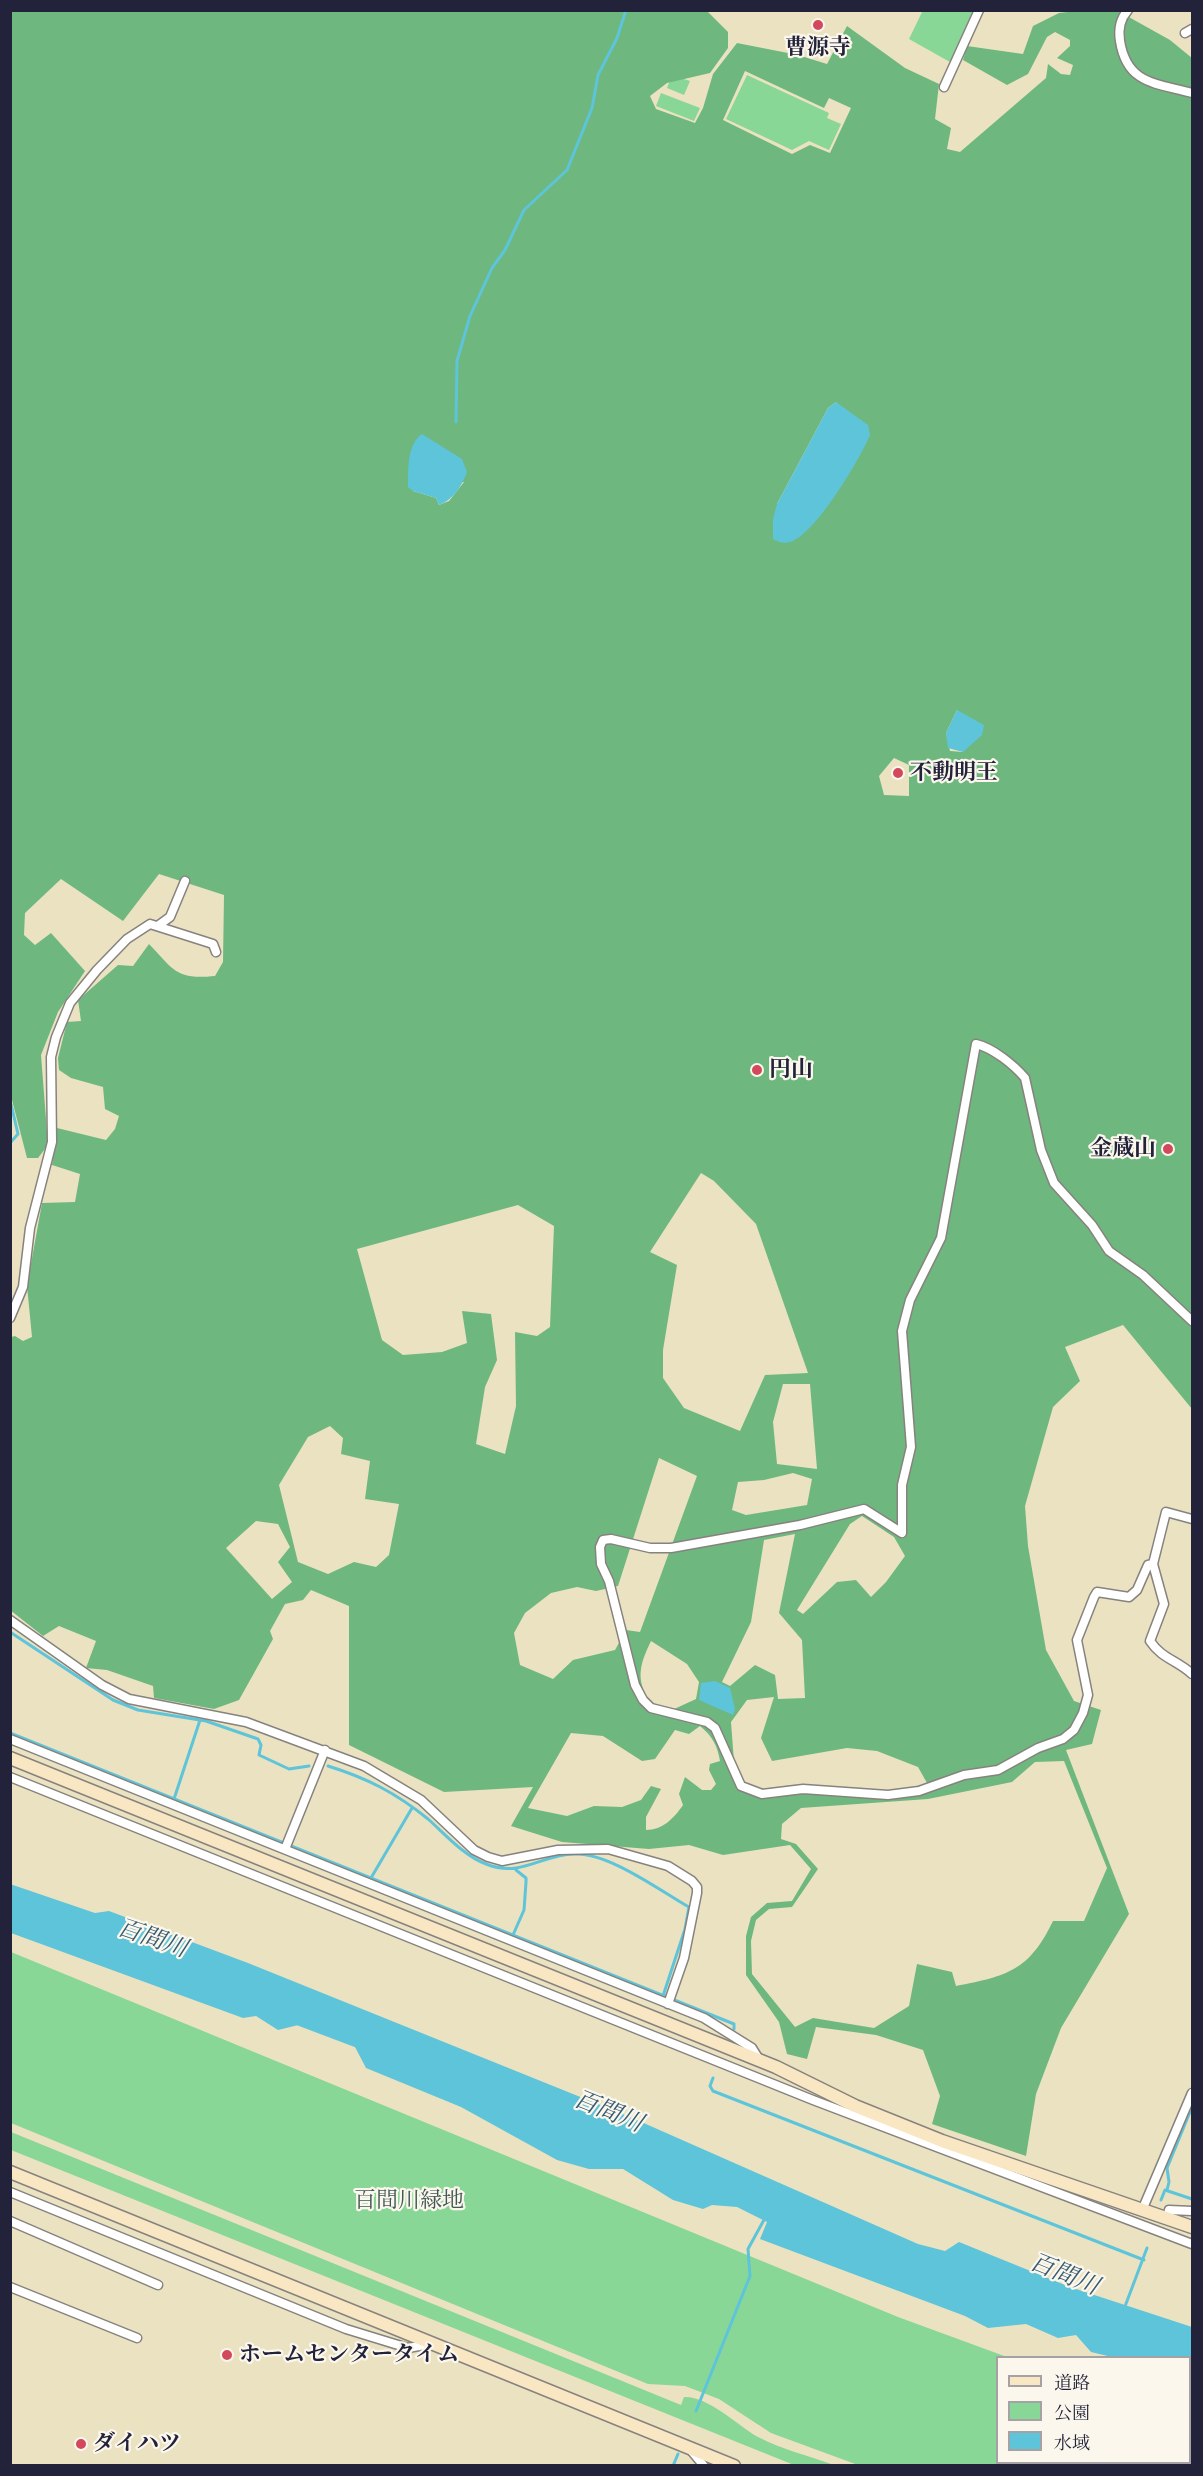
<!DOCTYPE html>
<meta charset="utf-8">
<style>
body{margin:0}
#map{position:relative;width:1203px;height:2476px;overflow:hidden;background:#ebe2c2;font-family:"EB Garamond","Noto Serif JP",serif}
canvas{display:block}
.frame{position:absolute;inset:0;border:12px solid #22223b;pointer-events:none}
.legend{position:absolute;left:996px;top:2356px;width:195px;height:108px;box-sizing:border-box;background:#fbf7ec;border:2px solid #a4a2a5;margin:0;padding:8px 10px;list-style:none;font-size:18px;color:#22223b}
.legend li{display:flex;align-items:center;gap:12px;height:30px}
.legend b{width:30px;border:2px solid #a4a2a5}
</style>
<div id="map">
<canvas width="1203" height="2476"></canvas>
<div class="frame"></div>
<ul class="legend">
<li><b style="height:8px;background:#f9e7c3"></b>道路</li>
<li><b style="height:16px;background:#88d796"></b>公園</li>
<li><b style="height:16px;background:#5dc4da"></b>水域</li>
</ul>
</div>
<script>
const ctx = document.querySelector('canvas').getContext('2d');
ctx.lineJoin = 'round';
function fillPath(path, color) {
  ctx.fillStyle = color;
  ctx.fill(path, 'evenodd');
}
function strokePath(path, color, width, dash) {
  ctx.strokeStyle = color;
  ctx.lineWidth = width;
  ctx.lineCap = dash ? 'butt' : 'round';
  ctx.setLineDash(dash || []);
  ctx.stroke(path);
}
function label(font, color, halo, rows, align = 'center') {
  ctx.font = font + ' "EB Garamond","Noto Serif JP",serif';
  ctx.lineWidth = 4.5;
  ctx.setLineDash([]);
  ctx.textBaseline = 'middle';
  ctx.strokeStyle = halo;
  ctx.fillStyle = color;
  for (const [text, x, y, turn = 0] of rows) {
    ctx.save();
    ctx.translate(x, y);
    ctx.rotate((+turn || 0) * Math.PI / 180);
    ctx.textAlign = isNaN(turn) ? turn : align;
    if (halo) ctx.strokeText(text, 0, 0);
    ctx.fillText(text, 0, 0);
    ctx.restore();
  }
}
fillPath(new Path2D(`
 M923 10 974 11 950 62 909 39Z
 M672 75 690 81 684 95 667 88Z
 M747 75 829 113 827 118 841 124 829 150 809 141 792 150 726 119Z
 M661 93 700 108 694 121 656 106Z
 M11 1952 898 2317 1007 2357 998 2358V2462H1190V2426L1192 2427V2465H858L771 2433 719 2399 685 2386 648 2384 11 2123Z
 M11 2132 681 2405 684 2397C708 2396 737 2425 758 2437 781 2449 809 2456 834 2465H794L11 2150Z`), '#88d796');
fillPath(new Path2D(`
 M11 11H707L728 32V48L710 73 667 83 650 96 656 109 695 123 703 108 713 74 737 43 798 55 827 64 847 26 905 68 939 84 935 119 951 128 947 149 960 152 1046 78 1048 64 1061 74 1070 75 1073 65 1057 58 1070 46V40L1055 32 1047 37 1028 74 1007 85 963 60 967 46 1023 54 1033 26 1059 13 1076 11H1118L1170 40 1192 58V1409L1123 1325 1065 1347 1080 1381 1053 1407 1025 1506 1028 1546 1046 1650 1074 1701 1101 1710 1092 1744 1066 1750 1129 1914 1061 2028 1036 2094 1026 2156 932 2124 940 2096 923 2050 876 2035 816 2027 807 2059 787 2054 779 2022 746 1975V1936L751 1917 767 1903 792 1901 811 1869 790 1845 723 1855 689 1845 649 1849 562 1842 511 1826 533 1787 444 1792 349 1745V1606L311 1590 303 1600 285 1604 270 1631 273 1639 239 1700 214 1709 154 1698 153 1686 107 1670 86 1668 96 1641 59 1626 43 1636 10 1610 11 1337 15 1336 23 1341 32 1337 27 1286 42 1203 75 1202 80 1174 52 1165 57 1128 106 1140 115 1129 119 1116 105 1109 103 1087 71 1078 59 1070 58 1058 67 1022 81 1021 78 1000 118 965 133 966 149 944C174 970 176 980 215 976L223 962 224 895 159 874 123 921 61 879 25 913 24 935 35 945 51 933 85 971 58 1012 41 1055 48 1145 38 1158H27L11 1096ZM745 71 824 108 829 98 851 108 830 153 810 145 792 154 723 120ZM836 402 857 456 840 485 777 504 828 408ZM464 482 449 501 439 505 436 498 413 491ZM957 710 963 752 950 751 946 733ZM894 758 909 765V796L884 795 879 776ZM701 1173 714 1181 756 1224 808 1373 765 1375 740 1431 684 1408 663 1378V1350L677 1265 650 1252ZM518 1205 554 1226 550 1327 537 1336 515 1332 516 1406 505 1454 476 1444 485 1387 497 1360 491 1314 462 1311 467 1343 442 1352 403 1355 382 1340 357 1249ZM783 1384H810L817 1469 777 1464 773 1422ZM330 1426 343 1438 341 1454 370 1461 365 1499 399 1504 389 1555 376 1567 354 1562 328 1574 298 1562 279 1485 308 1437ZM659 1458 697 1476 640 1632 626 1630 615 1650 573 1660 553 1679 520 1665 514 1633 525 1613 551 1593 577 1587 596 1591 618 1586ZM793 1473 812 1479 807 1505 746 1515 732 1510 738 1482 764 1480ZM862 1516 894 1537 905 1556 886 1582 871 1597 856 1580 837 1582 803 1614 797 1610 850 1524ZM256 1521 278 1524 290 1547 278 1562 292 1582 272 1599 226 1548ZM795 1534 779 1613 802 1640 805 1698 778 1699 775 1675 755 1665 730 1686 722 1682 751 1622 764 1540ZM651 1641 687 1664 699 1682 696 1699 672 1710 650 1702C635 1679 640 1664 651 1641ZM774 1697 761 1738 772 1761 847 1748 877 1751 918 1767 927 1783C887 1798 841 1786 798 1785 779 1785 764 1794 744 1786L734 1762 731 1722 747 1700ZM700 1726C713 1737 717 1745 720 1761L710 1764 709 1770 716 1784 711 1790H702L685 1777 679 1794 683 1805C674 1818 663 1830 646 1830V1817L661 1789 651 1786 641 1800 622 1807 594 1806 567 1816 528 1808 571 1733 603 1736 642 1761 655 1759 675 1730 689 1734ZM1064 1761 1107 1868 1084 1921H1053C1029 1971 1007 1976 956 1986L952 1972 917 1964 909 2006 874 2028 813 2018 795 2027 752 1974 751 1941 756 1920 769 1909 792 1907 818 1869 796 1844 781 1839 782 1824 801 1808 928 1799 1012 1782 1035 1762Z`), '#6eb87f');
fillPath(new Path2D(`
 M836 402 868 425 870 435C860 459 815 535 790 542 783 544 779 542 773 539V519L777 504 828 408Z
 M422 434 462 459 467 472C462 486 453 500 439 505L436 498 413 491 408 487C408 471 407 444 422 434Z
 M957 710 984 725 982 735 963 752 948 748 946 733Z
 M715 1681 730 1688 735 1709 733 1715 699 1700 701 1683Z
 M10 1884 95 1913 109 1911 248 1963 630 2117 918 2244 945 2251 959 2242 1070 2287 1192 2327V2383H1190V2358L1112 2357 1091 2352 1076 2335 1058 2338 1026 2324 988 2328 965 2316 760 2239 767 2222 737 2207 712 2205 703 2209 673 2200 623 2169H589L557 2160 461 2107 366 2068 343 2024 327 2018 278 2030 256 2016 243 2018 11 1933Z`), '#5dc4da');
strokePath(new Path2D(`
 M456 422 457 361 470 316 492 268 505 250 524 210 567 170 592 108 598 75 617 38 626 10
 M10 1143 18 1134 11 1104
 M10 1632 113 1700 138 1710 206 1721 258 1739 261 1745 259 1755 289 1769 309 1766
 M10 1733 734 2024V2029
 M328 1766C367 1778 396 1793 428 1819 445 1834 464 1856 486 1864 521 1878 540 1855 574 1854 608 1852 659 1890 689 1907L685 1929 663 1996
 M174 1799 200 1720
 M371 1878 412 1808
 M513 1935 524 1910 526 1882V1878L516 1870
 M713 2078 710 2086 713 2091 1144 2260
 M1167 2190 1169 2182 1167 2168 1192 2107
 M1161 2200 1165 2190 1192 2199
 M1124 2309 1147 2248
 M696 2411 750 2276 748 2249 765 2218
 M673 2466 678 2454`), '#5dc4da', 3);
strokePath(new Path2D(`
 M290 2012 372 2043`), '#5dc4da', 20);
const street = new Path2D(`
 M1128 10C1120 19 1118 29 1120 41 1127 85 1157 83 1192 93
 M1185 33 1192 29
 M944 87 979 10
 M159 925 170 917 185 881
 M10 1318 23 1287 30 1228 52 1142 51 1057 56 1037 70 1003 97 970 127 939 150 924 213 944 216 952
 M1192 1519 1166 1512 1153 1564 1164 1604 1150 1641C1162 1659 1177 1660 1192 1674
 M1153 1564 1148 1565 1137 1590 1129 1597 1097 1592 1094 1597 1077 1640 1088 1695 1083 1713 1074 1730 1063 1739 1038 1748 998 1770 964 1775 919 1791 888 1795 803 1789 762 1794 741 1786 715 1728 707 1722 651 1708 643 1700 635 1685 609 1581 601 1564 600 1547 603 1540 611 1539 650 1548H671L800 1525 864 1509 902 1533V1485L911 1447 902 1331 910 1300 941 1238 976 1044C993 1048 1014 1065 1025 1078L1041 1150 1054 1183 1092 1225 1109 1251 1143 1275 1192 1321
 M10 1620 102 1685 129 1699 246 1722 364 1766 421 1800 474 1850 488 1857 502 1861 558 1850 608 1849 668 1866 692 1881 697 1887V1893L684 1958 668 2004
 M10 1739 704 2018 752 2048 760 2061
 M10 1777 813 2100 1192 2244
 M285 1849 325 1750
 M10 2192 346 2329 408 2348 430 2344
 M1143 2208 1192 2093
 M1167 2218 1169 2210 1192 2211
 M10 2221 158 2285
 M10 2287 137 2338
 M689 2448 704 2466`);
const secondary = new Path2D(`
 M10 1758 776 2067 855 2106 942 2141 1192 2227
 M10 2172 734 2466`);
strokePath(street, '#86827e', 11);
strokePath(secondary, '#86827e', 15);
strokePath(street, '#fff', 8);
strokePath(secondary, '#f9e7c3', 12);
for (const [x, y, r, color] of [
 [818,25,6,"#d1495b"],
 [898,773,6,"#d1495b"],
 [757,1070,6,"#d1495b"],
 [1168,1149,6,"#d1495b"],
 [227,2355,6,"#d1495b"],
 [81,2444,6,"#d1495b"]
]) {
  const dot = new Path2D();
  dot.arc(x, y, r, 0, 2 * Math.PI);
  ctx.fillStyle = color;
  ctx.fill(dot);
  strokePath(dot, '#fbf7ec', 2);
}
label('bold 22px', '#22223b', '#fbf7ec', [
 ["曹源寺",818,48,"center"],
 ["不動明王",910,773],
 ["円山",769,1070],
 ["金蔵山",1156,1149,"right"],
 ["ホームセンタータイム",239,2355],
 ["ダイハツ",93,2444]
], 'left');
label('22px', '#415856', '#fbf7ec', [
 ["百間川緑地",409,2201]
]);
label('italic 24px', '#375b73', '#fbf7ec', [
 ["百間川",152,1939,19],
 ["百間川",608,2112,22],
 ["百間川",1064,2275,22]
]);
</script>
